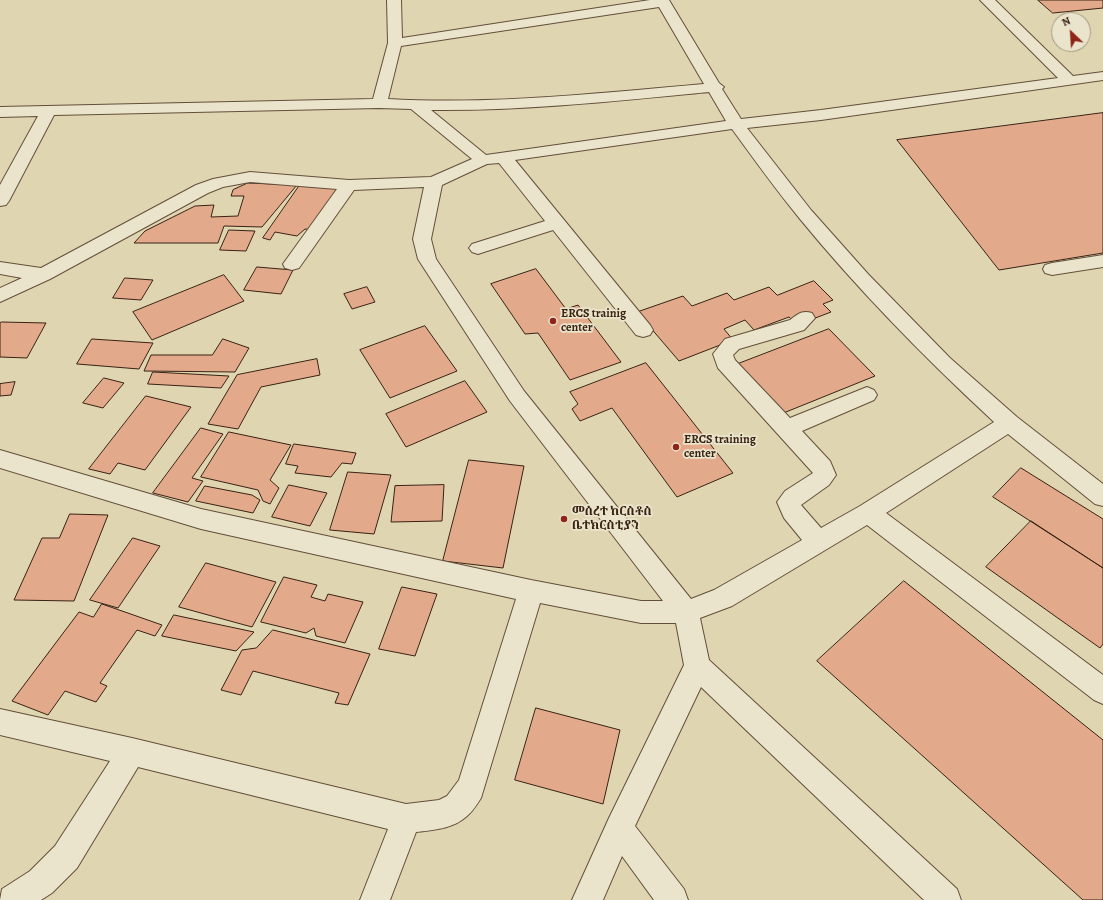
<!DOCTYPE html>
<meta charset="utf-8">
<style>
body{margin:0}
#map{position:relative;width:1103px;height:900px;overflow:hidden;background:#e0d5b1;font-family:Alegreya,serif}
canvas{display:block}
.north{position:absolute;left:1051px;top:12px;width:40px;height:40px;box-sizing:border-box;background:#ebe4cc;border:1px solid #a39682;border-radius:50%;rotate:335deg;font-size:11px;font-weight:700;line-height:16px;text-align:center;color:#382213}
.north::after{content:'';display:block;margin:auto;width:14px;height:18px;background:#8f2418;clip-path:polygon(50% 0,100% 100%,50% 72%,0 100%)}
</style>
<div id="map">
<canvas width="1103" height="900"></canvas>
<div class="north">N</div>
</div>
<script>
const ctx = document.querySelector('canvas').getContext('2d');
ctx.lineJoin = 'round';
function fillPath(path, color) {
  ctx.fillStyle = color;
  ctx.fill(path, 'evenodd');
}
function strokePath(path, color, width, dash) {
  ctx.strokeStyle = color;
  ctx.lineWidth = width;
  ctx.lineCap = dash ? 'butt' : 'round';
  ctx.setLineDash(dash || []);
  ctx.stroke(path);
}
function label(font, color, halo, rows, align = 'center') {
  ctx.font = font + ' Alegreya,"Noto Serif Ethiopic",serif';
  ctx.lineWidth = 3.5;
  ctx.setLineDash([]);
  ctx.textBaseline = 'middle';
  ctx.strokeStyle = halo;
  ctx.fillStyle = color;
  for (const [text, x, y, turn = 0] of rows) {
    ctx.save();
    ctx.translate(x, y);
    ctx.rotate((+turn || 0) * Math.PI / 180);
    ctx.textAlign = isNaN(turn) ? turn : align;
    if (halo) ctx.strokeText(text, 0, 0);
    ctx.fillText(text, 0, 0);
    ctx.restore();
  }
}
const building = new Path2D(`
 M1038 0H1103V8L1053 13Z
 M1103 113V253L999 270 897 140Z
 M302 182 339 187 313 230 305 229 297 236 275 232 270 240 263 238Z
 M248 183 297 185 262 227 224 226 218 243H134L145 231 195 206 214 205 211 217 238 216 244 196H231L233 190Z
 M229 230 255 231 246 251 220 250Z
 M257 267 293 270 281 294 244 290Z
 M536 269 566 309 578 305 621 362 570 380 538 333 525 334 491 284Z
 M224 275 244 301 152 340 133 312Z
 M125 278 153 280 141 300 113 298Z
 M814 281 833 300 823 304 831 312 797 325 789 317 754 330 745 320 724 329 733 340 679 361 637 312 683 296 692 306 727 293 734 300 769 287 777 295Z
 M367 287 375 302 352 309 344 294Z
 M2 322 46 323 27 358 0 357V323Z
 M425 326 457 371 390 398 360 350Z
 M829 329 875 376 781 414 738 364Z
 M92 339 153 343 139 369 77 364Z
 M223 339 249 348 235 372 144 371 151 355H212Z
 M317 359 320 375 261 387 238 429 208 424 237 375Z
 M646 363 733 473 677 497 612 408 580 421 572 409 578 404 570 392Z
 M153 372 229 376 221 388 148 384Z
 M104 378 124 383 103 408 83 403Z
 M465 381 487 412 406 447 386 414Z
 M15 382 11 395 0 396V384Z
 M146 396 191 407 145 470 118 463 110 474 89 469Z
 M201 428 223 434 192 478 203 481 188 502 153 493Z
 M229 432 291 445 270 480 279 488 270 504 263 501 258 490 201 477Z
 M294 444 356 453 352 464 342 463 331 477 295 473 298 466 286 464Z
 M469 460 524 466 503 568 443 561Z
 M1021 468 1103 519V568L993 497Z
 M348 472 391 475 374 534 330 530Z
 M289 485 327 493 310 526 272 517Z
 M444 485 442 521 391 522 395 486Z
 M205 486 252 495 260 500 253 513 196 501Z
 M70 514 108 515 74 601 14 600 42 538H59Z
 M1031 521 1103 568V644L1100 648 986 567Z
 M133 538 160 546 118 608 90 600Z
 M206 563 276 582 252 627 179 607Z
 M284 577 317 585 311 597 325 601 328 594 363 602 345 643 316 636 314 628 306 633 261 622Z
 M904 581 1103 740V900H1083L817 661Z
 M402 587 437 594 415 656 379 649Z
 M102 604 162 625 155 636 137 630 100 683 107 686 96 702 65 691 48 715 12 701 79 612 93 617Z
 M174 615 254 632 236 651 162 636Z
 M273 630 370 654 348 705 335 703 339 693 253 671 241 695 221 690 242 650 256 648Z
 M536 708 620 730 603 804 515 780Z`);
fillPath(building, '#e2a98b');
strokePath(building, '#382213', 1);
const minor = new Path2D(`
 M387 0H401L402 38 650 0H669L719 83 724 87 722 89 741 119 821 110 1058 78 980 0H995L1073 76 1103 72V80L821 120 747 128 811 210 868 274 950 358 1017 417 1103 484V506L1095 504 1008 434 886 513 1103 675V704L1094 700 867 525 732 606 700 618 709 660 957 889 961 900H924L701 687 635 826 684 889 688 900H654L622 856 603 900H572L609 818 684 665 676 623H641L540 603 481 798C477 804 473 811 467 816 453 829 433 830 416 832L390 900H360L388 829 138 767 77 868 52 893 41 900H0L2 889 30 871 55 846 110 761 0 735V709L132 738 406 804 439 800 447 796 459 780 516 599 201 529 0 468V450L201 509 531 580 641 601H663L510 401 418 259 413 239 424 187 354 190 299 268 292 270 285 268 283 264 337 189 250 182 223 187 208 193 50 279 0 302V288L22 278 0 274V262L41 268 196 185 213 179 250 172 349 180 431 177 472 159 411 109 379 108 54 115 9 201 6 205 0 206V185L38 116 0 117V107L373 99 388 43ZM659 7 704 84C599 93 494 105 388 99L401 46ZM709 92 726 121 486 155 431 110C524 111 617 101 709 92ZM732 129C754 159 776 190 800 219 859 291 925 358 994 422L860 506 821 528 801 505 829 485 836 475 830 461 802 431 874 400 877 395 874 390 867 387 790 418 735 360 733 355 739 349 804 330 815 318 812 313C802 310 798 314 790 320L725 339 713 354 718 368 813 473 785 491 777 502 784 518 802 540 714 590 691 599 524 391 436 259 431 239 442 185 487 164 499 163 545 221 472 244 469 248 472 252 478 254 484 252 553 230 636 335 643 337 650 335 653 330 650 325 515 160Z
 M1103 255V267L1052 275 1045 273 1043 269 1045 265 1052 263Z`);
strokePath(minor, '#624f3a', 2);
fillPath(minor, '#ebe4cc');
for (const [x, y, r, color] of [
 [553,321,4,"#8f2418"],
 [676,447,4,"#8f2418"],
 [564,519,4,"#8f2418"]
]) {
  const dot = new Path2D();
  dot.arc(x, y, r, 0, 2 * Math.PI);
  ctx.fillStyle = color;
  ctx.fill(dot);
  strokePath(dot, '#ebe4cc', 1.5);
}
label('bold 12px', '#382213', '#ebe4cc', [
 ["ERCS trainig",561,314],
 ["center",561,328],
 ["ERCS training",684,440],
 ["center",684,454],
 ["መሰረተ ከርስቶስ",572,512],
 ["ቤተክርስቲያን",572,526]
], 'left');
</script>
